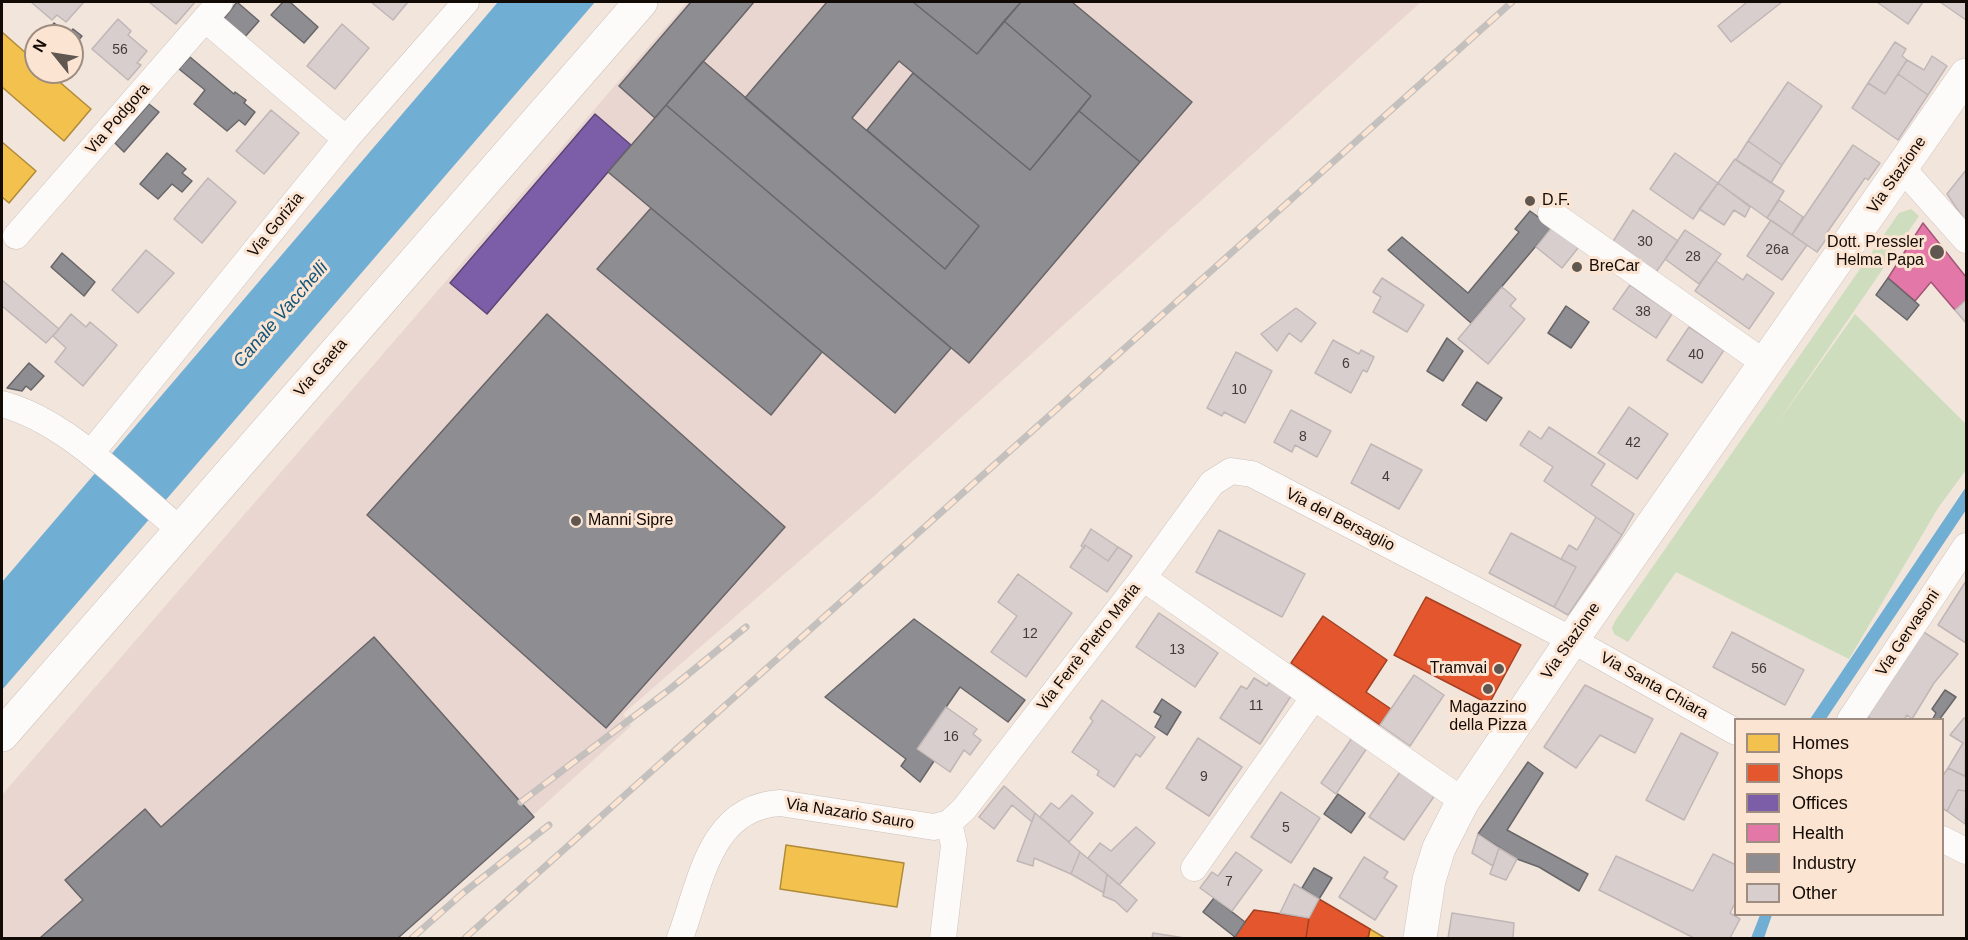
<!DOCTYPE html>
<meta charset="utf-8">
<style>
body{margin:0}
#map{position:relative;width:1968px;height:940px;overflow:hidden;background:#f2e5dc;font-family:Arial,sans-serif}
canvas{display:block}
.frame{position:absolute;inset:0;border:3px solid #120a05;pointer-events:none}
.legend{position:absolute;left:1734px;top:718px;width:210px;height:198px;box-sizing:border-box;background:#fce4d2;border:2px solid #9e8d80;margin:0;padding:8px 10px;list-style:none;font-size:18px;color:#120a05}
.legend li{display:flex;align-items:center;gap:12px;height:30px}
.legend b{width:30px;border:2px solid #9e8d80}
.north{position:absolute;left:24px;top:24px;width:60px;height:60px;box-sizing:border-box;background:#fce4d2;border:2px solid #9e8d80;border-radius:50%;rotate:300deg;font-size:16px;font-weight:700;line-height:24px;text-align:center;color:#120a05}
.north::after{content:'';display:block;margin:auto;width:21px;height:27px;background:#605750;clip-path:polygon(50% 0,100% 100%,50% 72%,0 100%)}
</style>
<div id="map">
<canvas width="1968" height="940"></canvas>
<div class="frame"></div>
<ul class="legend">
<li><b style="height:16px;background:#f2c14e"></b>Homes</li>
<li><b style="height:16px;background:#e4572e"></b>Shops</li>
<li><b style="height:16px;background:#7b5ea7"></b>Offices</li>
<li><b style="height:16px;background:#e377a8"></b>Health</li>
<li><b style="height:16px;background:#8d8d92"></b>Industry</li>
<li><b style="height:16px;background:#d8cece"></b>Other</li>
</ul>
<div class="north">N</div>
</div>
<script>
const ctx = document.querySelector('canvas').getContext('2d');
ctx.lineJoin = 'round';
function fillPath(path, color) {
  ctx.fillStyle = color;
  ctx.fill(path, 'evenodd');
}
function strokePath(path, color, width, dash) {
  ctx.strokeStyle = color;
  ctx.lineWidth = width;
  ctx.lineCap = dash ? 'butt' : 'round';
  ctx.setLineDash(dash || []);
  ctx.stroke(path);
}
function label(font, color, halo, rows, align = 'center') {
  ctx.font = font + ' Arial,sans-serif';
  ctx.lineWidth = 6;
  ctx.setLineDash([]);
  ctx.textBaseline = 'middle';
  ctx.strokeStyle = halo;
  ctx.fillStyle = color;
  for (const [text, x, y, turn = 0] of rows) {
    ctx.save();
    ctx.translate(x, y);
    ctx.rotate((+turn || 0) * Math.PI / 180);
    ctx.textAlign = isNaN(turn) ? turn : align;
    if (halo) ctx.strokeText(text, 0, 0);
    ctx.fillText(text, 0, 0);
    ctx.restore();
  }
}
fillPath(new Path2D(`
 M687 2H1421L872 498 623 714 631 726 398 938H2V795Z`), '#ead6d1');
fillPath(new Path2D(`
 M1911 209 1919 216 1776 425 1855 314 1966 424V470L1938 508 1849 659 1676 572 1628 642 1614 634 1612 628 1615 621 1899 213Z`), '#cdddbd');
fillPath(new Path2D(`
 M498 2H595L2 690V582Z
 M1966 487V510L1826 719H1810Z
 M1760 915H1772L1764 938H1751Z`), '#71aed4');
const homes = new Path2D(`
 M2 32 36 62V72H48L91 109 64 141 2 87Z
 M2 142 36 171 9 203 2 197Z
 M786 845 904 863 897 907 780 889Z
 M1370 929 1385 938H1368Z`);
fillPath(homes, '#f2c14e');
strokePath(homes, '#af8a38', 1.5);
const shops = new Path2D(`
 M1426 597 1521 645 1489 704 1394 655Z
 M1323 616 1387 660 1366 692 1391 709 1380 725 1291 663Z
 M1319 899 1370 929 1368 938H1306L1309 918Z
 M1254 910 1309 918 1306 938H1233Z`);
fillPath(shops, '#e4572e');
strokePath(shops, '#a54022', 1.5);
const offices = new Path2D(`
 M595 114 631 145 487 314 450 283Z`);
fillPath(offices, '#7b5ea7');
strokePath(offices, '#5c4576', 1.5);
const health = new Path2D(`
 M1923 223 1966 277V300L1955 310 1931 282 1915 301 1888 278Z`);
fillPath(health, '#e377a8');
strokePath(health, '#a45677', 1.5);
const industry = new Path2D(`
 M237 2 259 21 243 39 222 21Z
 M283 2H290L318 27 304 43 271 15Z
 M691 2H754L655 118 619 86Z
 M827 2H913L977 54 1004 21 1091 96 1030 170 899 61 852 118 979 226 945 269 745 98Z
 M913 2H1021L977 54Z
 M1021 2H1072L1192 102 1140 162 1079 111 1091 96 1004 21Z
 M54 23 69 34 73 29 82 36 72 48V36H50L47 33Z
 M190 57 234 94 235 92 246 100 244 103 255 112 245 125 239 120 227 131 194 104 205 90 179 69Z
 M703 61 945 269 979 226 867 130 913 73 1030 170 1079 111 1140 162 969 363 666 105Z
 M149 104 159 112 124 152 115 143Z
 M666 105 951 348 895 413 608 172Z
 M167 153 186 169 182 173 192 181 182 192 172 184 158 199 140 184Z
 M651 208 822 352 771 415 597 269Z
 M1530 211 1552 227 1471 323 1388 250 1402 237 1468 293 1519 232 1515 229Z
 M62 253 95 282 84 296 51 267Z
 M1888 278 1919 305 1907 320 1876 295Z
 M1566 306 1589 322 1571 348 1548 333Z
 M547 314 785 527 606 728 367 515Z
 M1447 338 1463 351 1443 381 1427 371Z
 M29 363 44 376 31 390 26 386 22 391 7 388Z
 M1477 382 1502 398 1486 421 1462 405Z
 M914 619 1025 700 1008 722 960 687 917 749 934 761 920 782 901 766 906 759 825 697Z
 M374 637 534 817 398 938H40L83 900 65 880 145 809 161 827Z
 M1945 690 1956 697 1939 720H1932L1936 713 1932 709Z
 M1162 699 1181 712 1167 735 1155 727 1161 716 1154 712Z
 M1528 762 1543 773 1507 830 1588 874 1579 891 1539 867 1517 859 1478 834Z
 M1338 794 1365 813 1351 833 1324 814Z
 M1314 868 1332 878 1319 899 1302 888Z
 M1214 898 1245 922 1235 937 1203 912Z`);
fillPath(industry, '#8d8d92');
strokePath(industry, '#686668', 1.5);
const building = new Path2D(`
 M31 2H84L66 22 57 15 52 20Z
 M149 2H195L176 24Z
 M371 2H408L393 20Z
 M1747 2H1782L1731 42 1718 26Z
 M1877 2H1923L1908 24Z
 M1940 2H1966V20Z
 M118 19 131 31 128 35 147 51 137 63 141 65 128 80 92 49Z
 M342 24 369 48 335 89 307 66Z
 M1895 42 1906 49 1902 56 1907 60 1885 94 1868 83Z
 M1932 56 1947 66 1928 95 1898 74 1907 60 1924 70Z
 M1898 74 1928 95 1898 140 1852 108 1868 83 1885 94Z
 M1788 82 1822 106 1782 165 1748 141Z
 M271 110 299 133 264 174 236 151Z
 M1748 141 1782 165 1771 183 1736 160Z
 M1853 145 1880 163 1868 180 1865 178 1826 234 1829 235 1817 252 1792 235Z
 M1675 153 1718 183 1693 219 1650 189Z
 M1735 159 1784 191 1767 218 1718 183Z
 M1966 170V222L1947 194Z
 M208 178 236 202 202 243 174 219Z
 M1718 183 1750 207 1745 217 1734 210 1724 225 1699 209Z
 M1779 200 1803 217 1792 235 1767 218Z
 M1633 210 1678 241 1654 275 1612 243Z
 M1771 220 1807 245 1782 280 1747 256Z
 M1552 227 1578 248 1562 268 1536 247Z
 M1685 230 1721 254 1699 284 1665 259Z
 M146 250 174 273 138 313 112 290Z
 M1716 261 1743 280 1747 274 1774 293 1749 329 1695 291Z
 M1382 278 1424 305 1407 332 1373 312 1381 297 1373 292Z
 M2 280 59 329 46 343 2 306Z
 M1630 285 1672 314 1656 338 1613 309Z
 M1502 287 1516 299 1510 306 1525 319 1488 364 1458 339Z
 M1966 300V323L1955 310Z
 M1296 308 1316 323 1301 342 1289 333 1277 351 1261 334Z
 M71 314 86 327 90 322 117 345 83 386 55 362 66 348 53 336Z
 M1689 327 1724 350 1702 383 1667 360Z
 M1333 340 1359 354 1361 350 1374 357 1367 372 1363 370 1351 393 1315 373Z
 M1236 352 1272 371 1245 423 1224 412 1222 416 1207 408Z
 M1629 407 1668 434 1637 479 1598 453Z
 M1291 410 1331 431 1317 457 1295 445 1292 452 1274 442Z
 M1549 427 1605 464 1591 485 1634 514 1622 535 1544 481 1553 467 1520 445 1529 431 1541 439Z
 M1371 444 1422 470 1399 509 1351 483Z
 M1596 517 1622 535 1568 615 1554 607 1576 567 1561 559 1569 545 1577 550Z
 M1091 529 1118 547 1108 561 1085 545 1084 548 1081 546Z
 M1219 530 1305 574 1282 617 1196 572Z
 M1511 533 1576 567 1554 607 1489 573Z
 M1085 545 1108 561 1118 547 1132 556 1107 592 1070 567Z
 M1018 574 1072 613 1026 677 991 652 1017 616 998 602Z
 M1966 581V643L1938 625Z
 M1159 613 1218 653 1195 687 1136 647Z
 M1922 631 1958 654 1934 683 1912 719 1907 715 1904 720H1873L1864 714Z
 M1732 632 1804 670 1785 705 1713 667Z
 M1414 675 1444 695 1410 746 1380 725Z
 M1254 678 1267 686 1271 680 1293 693 1260 744 1220 718 1241 686 1247 689Z
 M1585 685 1653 719 1635 753 1600 735 1576 768 1544 747Z
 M1102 700 1155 737 1140 757 1136 754 1114 787 1097 775 1099 771 1072 752 1093 721 1090 718Z
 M946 707 977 729 973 734 981 740 970 755 964 750 950 772 917 749Z
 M1964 718 1966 719 1965 776 1948 768 1963 743 1950 735Z
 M1681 733 1718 753 1684 820 1646 800Z
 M1198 738 1242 767 1209 816 1166 788Z
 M1352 738 1367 748 1336 794 1321 783Z
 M1948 768 1966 777V791L1958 790 1947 811 1942 808V777Z
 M1400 772 1435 795 1404 840 1369 817Z
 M1004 786 1035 813 1032 822 1012 805 994 829 979 817Z
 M1958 790 1966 791 1965 824 1947 811Z
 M1281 792 1320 818 1291 863 1251 837Z
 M1072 795 1093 813 1069 842 1040 817 1051 803 1059 809Z
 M1035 813 1080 852 1071 874 1034 858 1033 866 1017 861Z
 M1136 827 1155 843 1119 885 1088 858 1100 843 1111 851Z
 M1478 834 1499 848 1493 866 1472 853Z
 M1499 848 1517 859 1506 880 1490 874Z
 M1080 852 1107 874 1104 893 1071 874Z
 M1236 852 1262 870 1232 911 1200 888 1212 872 1218 876Z
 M1713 854 1736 865V901L1730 913 1740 919 1730 938H1694L1599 890 1616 856 1693 891Z
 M1364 857 1388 872 1384 878 1397 886 1375 920 1339 897Z
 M1107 874 1137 900 1127 912 1115 901 1103 896Z
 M1294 884 1319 899 1309 918 1280 913Z
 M1452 913 1514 923 1513 938H1448Z
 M1153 933 1185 938H1152Z`);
fillPath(building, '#d8cece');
strokePath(building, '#c0b6b6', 1.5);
const minor = new Path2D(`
 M205 19 346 139
 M1902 168 1966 240
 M1551 213 1766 364
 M16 236 220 2
 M2 404C68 421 128 488 181 530
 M91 453 346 139 466 2
 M1143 578 1463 801
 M1850 720 1966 546
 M1942 839 1966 851
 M1194 868 1314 697
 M680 938C701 883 709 807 780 803L934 827 949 823 964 809 1143 578 1212 483 1231 471 1252 474 1572 640 1736 732
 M943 938 954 845 949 823`);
const tertiary = new Path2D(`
 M1420 938 1429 880 1439 848 1463 801 1572 640 1966 75`);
const secondary = new Path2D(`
 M2 735 641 2`);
strokePath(minor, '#ccc2bb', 27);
strokePath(tertiary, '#ccc2bb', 34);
strokePath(secondary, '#ccc2bb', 34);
strokePath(minor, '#fdfbfa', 26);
strokePath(tertiary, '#fdfbfa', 33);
strokePath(secondary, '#fdfbfa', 33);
const rail = new Path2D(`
 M521 802 670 689 746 627
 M412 938 463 893 549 825
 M465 938 1512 2`);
strokePath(rail, '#c4c0be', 7);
strokePath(rail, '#fce4d2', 4.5, [14]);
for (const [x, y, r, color] of [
 [1530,201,6,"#605750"],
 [1937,252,8,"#605750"],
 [1577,267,6,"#605750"],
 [576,521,6,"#605750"],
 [1499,669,6,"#605750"],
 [1488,689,6,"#605750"]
]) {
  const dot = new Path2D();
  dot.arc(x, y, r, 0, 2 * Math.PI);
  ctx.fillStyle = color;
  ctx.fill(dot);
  strokePath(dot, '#fce4d2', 2);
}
label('14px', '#443b37', null, [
 ["56",120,50],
 ["30",1645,242],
 ["26a",1777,250],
 ["28",1693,257],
 ["38",1643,312],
 ["40",1696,355],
 ["6",1346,364],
 ["10",1239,390],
 ["8",1303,437],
 ["42",1633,443],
 ["4",1386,477],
 ["12",1030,634],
 ["13",1177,650],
 ["56",1759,669],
 ["11",1256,706],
 ["16",951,737],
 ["9",1204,777],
 ["5",1286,828],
 ["7",1229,882]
]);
label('16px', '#120a05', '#fce4d2', [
 ["Via Podgora",118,119,-49],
 ["Via Stazione",1897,175,-55],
 ["Via Gorizia",276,225,-51],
 ["Via Gaeta",321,368,-49],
 ["Via del Bersaglio",1340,520,27],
 ["Via Gervasoni",1908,633,-56],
 ["Via Stazione",1571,641,-55],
 ["Via Ferrè Pietro Maria",1089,647,-52],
 ["Via Santa Chiara",1654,686,29],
 ["Via Nazario Sauro",850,814,9]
]);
label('16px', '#120a05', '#fce4d2', [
 ["D.F.",1542,201],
 ["Dott. Pressler",1924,243,"right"],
 ["Helma Papa",1924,261,"right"],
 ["BreCar",1589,267],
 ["Manni Sipre",588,521],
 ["Tramvai",1487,669,"right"],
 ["Magazzino",1488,708,"center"],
 ["della Pizza",1488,726,"center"]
], 'left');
label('italic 18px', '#0e547b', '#fce4d2', [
 ["Canale Vacchelli",281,315,-49]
]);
</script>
